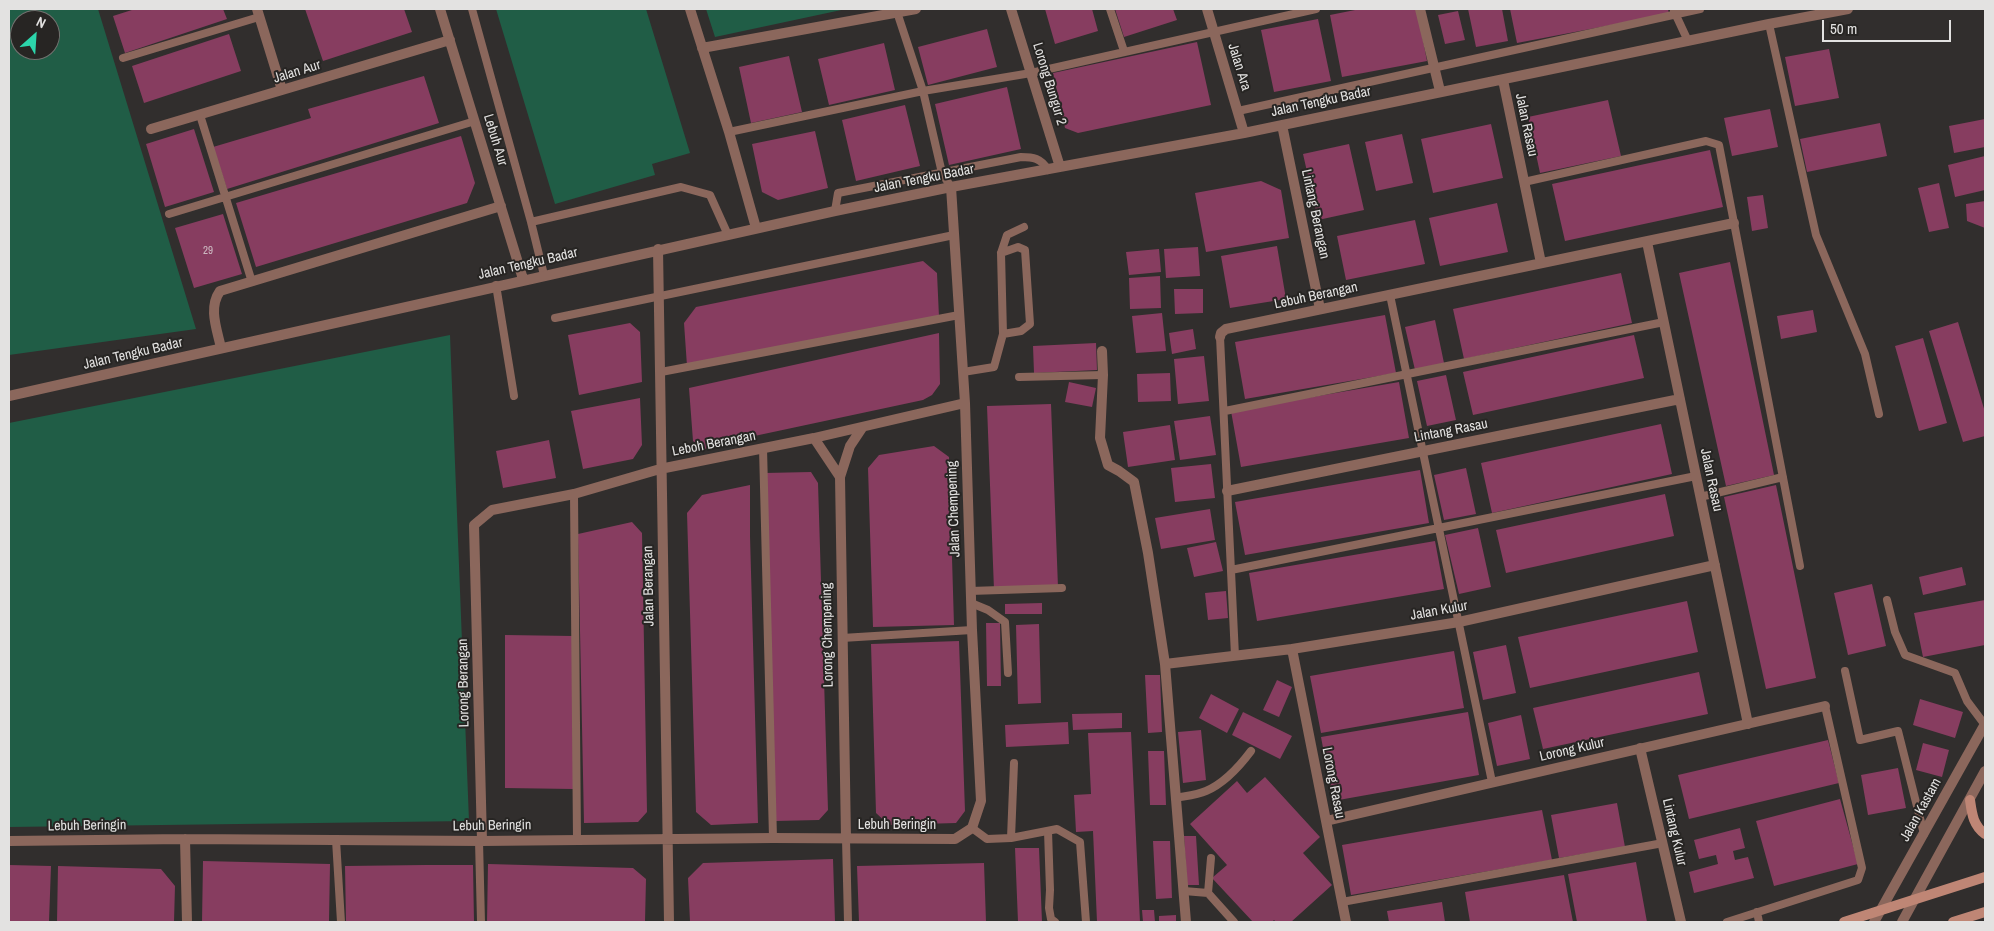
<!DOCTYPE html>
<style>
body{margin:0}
#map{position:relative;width:1994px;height:931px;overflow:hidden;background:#312e2d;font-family:"Archivo Narrow",sans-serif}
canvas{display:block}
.frame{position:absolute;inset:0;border:10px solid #e3e2e1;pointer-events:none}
.north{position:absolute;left:10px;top:10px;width:50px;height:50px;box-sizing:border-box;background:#272523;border:1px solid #72716f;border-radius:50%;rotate:26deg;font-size:14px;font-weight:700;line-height:20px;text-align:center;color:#e3e2e1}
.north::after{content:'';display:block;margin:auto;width:18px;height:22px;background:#2cd5ab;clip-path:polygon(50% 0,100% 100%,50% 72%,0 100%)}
.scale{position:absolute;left:1822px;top:20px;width:129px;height:22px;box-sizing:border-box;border:2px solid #e3e2e1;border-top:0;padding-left:6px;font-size:15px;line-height:18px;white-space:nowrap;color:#e3e2e1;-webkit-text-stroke:4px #272523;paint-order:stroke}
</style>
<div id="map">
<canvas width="1994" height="931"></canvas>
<div class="frame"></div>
<div class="north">N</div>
<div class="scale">50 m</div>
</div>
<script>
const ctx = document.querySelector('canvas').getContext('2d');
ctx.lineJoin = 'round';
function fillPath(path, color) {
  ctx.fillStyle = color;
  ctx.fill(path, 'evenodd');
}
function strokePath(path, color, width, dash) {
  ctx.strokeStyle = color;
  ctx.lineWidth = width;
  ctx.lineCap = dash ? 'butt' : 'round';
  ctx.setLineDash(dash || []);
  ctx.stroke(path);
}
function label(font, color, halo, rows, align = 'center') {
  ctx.font = font + ' "Archivo Narrow",sans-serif';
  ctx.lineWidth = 4;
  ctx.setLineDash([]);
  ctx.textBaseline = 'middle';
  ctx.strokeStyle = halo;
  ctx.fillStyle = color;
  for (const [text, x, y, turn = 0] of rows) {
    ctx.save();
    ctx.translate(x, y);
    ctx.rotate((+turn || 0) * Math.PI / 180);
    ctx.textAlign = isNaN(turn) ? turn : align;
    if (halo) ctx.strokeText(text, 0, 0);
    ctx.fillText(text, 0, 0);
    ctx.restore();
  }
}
fillPath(new Path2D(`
 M9 9H98L196 329 9 355ZM20 20H50V50H20Z
 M496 9H646L690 153 652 164 655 175 555 204Z
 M706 9H846L715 37Z
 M450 335 469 821 9 827V423Z`), '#205d46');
fillPath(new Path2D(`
 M135 9H223L227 19 125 53 113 16Z
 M305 9H404L412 32 323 61Z
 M1045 9H1092L1098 31 1055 44Z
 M1115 9H1173L1177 20 1124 37Z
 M1360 9H1417L1427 61 1342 77 1330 15Z
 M1468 9H1502L1508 41 1476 47Z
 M1510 9H1668L1669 14 1517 43Z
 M1458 11 1465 40 1445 44 1438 15Z
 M1318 19 1331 81 1274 92 1261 30Z
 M987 29 997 67 928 85 918 47Z
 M229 34 241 71 144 103 132 66Z
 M1197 42 1211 105 1078 133 1065 128 1053 73Z
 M884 43 895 90 829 105 818 59Z
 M1829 49 1839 98 1795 106 1785 57Z
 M789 56 802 112 751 123 739 67Z
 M424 76 439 123 227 189 213 147 311 118 308 109Z
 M1007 87 1021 149 949 165 935 104Z
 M1608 100 1621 156 1540 173 1528 117Z
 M905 105 920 166 856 181 842 120Z
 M1770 109 1778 147 1732 156 1724 118Z
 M1985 119V147L1954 153 1949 126Z
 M1880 123 1887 156 1807 172 1800 139Z
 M1491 124 1503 178 1433 193 1421 139Z
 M194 129 214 192 165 207 146 144Z
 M815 131 828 188 778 200 762 192 752 144Z
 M1402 134 1413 183 1376 191 1365 142Z
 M461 136 475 183 467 203 256 267 236 203Z
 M1349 144 1364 210 1318 220 1303 154Z
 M1710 150 1723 207 1565 241 1552 184Z
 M1985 156V190L1955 197 1948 165Z
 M1261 181 1281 190 1289 238 1206 252 1195 193Z
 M1939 183 1949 228 1929 232 1918 188Z
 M1763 195 1768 228 1752 231 1747 197Z
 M1985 201V228L1967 221 1966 204Z
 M1497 203 1508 252 1440 266 1429 218Z
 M223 214 242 274 194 288 175 228Z
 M1415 220 1425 264 1346 280 1337 236Z
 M1277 246 1286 299 1230 308 1221 256Z
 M1198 247 1200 276 1166 278 1164 249Z
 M1159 249 1161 272 1129 275 1126 252Z
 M923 261 937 273 939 317 687 366 684 323 696 307Z
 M1730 262 1774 475 1726 486 1679 273Z
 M1621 273 1632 323 1464 359 1453 309Z
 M1160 276 1161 308 1130 309 1129 278Z
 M1174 289H1203V313L1175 314Z
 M1813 310 1817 332 1781 339 1777 316Z
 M1162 313 1166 351 1136 353 1132 316Z
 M1385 315 1396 373 1245 399 1235 342Z
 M1435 320 1444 363 1415 370 1405 327Z
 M1958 322 1985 412V436L1963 442 1929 331Z
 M630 323 640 332 642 382 579 395 568 335Z
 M1193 329 1196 349 1172 354 1169 333Z
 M939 333 940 384 932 395 923 400 731 441 705 449 693 441 689 388Z
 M1634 335 1644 378 1473 415 1463 372Z
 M1923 338 1947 423 1919 431 1895 346Z
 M1096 343 1097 370 1034 373 1033 346Z
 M1204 356 1209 401 1178 404 1174 359Z
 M1170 373 1171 401 1138 402 1137 374Z
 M1446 375 1456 420 1427 426 1417 381Z
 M1069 382 1096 388 1092 407 1065 402Z
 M1399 382 1409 438 1241 467 1231 411Z
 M640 398 642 445 633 459 583 469 571 411Z
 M1051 404 1058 587 994 590 987 406Z
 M1210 416 1216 455 1180 460 1174 421Z
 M1661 424 1672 474 1492 513 1481 463Z
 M1170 425 1175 460 1128 467 1123 432Z
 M549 440 556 478 503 488 496 451Z
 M934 446 949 457 954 625 873 627 868 468 879 455Z
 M1211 464 1215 498 1175 502 1171 468Z
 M1466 468 1476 514 1444 520 1434 475Z
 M1420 470 1429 523 1245 555 1235 502Z
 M811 472 818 483 828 810 819 820 775 821 765 473Z
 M750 485V536L758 823 711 825 696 812 687 513 702 495Z
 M1776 485 1816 678 1766 689 1724 497Z
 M1665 494 1674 536 1506 573 1496 530Z
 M1210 509 1215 540 1161 549 1155 518Z
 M632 522 642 533 647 812 638 822 584 823 578 534Z
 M1478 528 1491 587 1459 594 1445 535Z
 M1435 541 1444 589 1257 621 1249 573Z
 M1216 542 1223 571 1194 577 1187 548Z
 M1962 567 1966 585 1923 595 1919 577Z
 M1872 584 1886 646 1848 655 1834 593Z
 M1226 591 1228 618 1208 620 1205 593Z
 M1985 600V645L1923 657 1914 613Z
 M1687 601 1698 652 1530 688 1518 637Z
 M1042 603V614H1005V604Z
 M986 623H1000L1001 686H987Z
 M1039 624 1041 703 1018 704 1016 625Z
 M505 635 573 636V789L505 788Z
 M959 641 965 811 956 823 889 825 876 813 871 644Z
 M1506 645 1516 693 1483 700 1473 652Z
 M1454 651 1464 708 1321 733 1310 676Z
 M1699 672 1708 714 1543 749 1533 708Z
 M1145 675H1160L1162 732 1148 733Z
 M1277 680 1292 687 1279 717 1263 710Z
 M1211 694 1239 709 1227 733 1199 718Z
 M1920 699 1963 712 1955 738 1913 725Z
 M1243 712 1292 736 1280 759 1232 735Z
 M1468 712 1479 775 1333 801 1321 737Z
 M1122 713V728L1073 730 1072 714Z
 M1521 715 1530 759 1497 766 1488 723Z
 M1068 722 1069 744 1006 747 1005 725Z
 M1201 730 1206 780 1183 783 1178 732Z
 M1131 732 1140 922H1097L1093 831 1076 832 1074 795 1091 794 1088 733Z
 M1828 740 1839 783 1689 819 1678 775Z
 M1923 743 1949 750 1942 777 1916 770Z
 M1148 751H1164L1166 805H1150Z
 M1898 768 1906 808 1868 815 1861 775Z
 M1265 777 1320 837 1303 853 1332 885 1291 922H1276L1274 920 1272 922H1253L1212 878 1227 865 1190 824 1237 781 1247 793Z
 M1840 799 1858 864 1774 886 1756 821Z
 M1617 803 1625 847 1559 858 1551 815Z
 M1542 810 1552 860 1351 895 1342 845Z
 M1740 828 1745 848 1733 851 1735 860 1748 857 1754 878 1694 893 1689 872 1718 864 1716 855 1699 859 1694 840Z
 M1184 836H1196L1199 885H1187Z
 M1153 841H1170L1172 898 1156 899Z
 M1015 848H1039L1042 922H1018Z
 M833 859 835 922H690L688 878 703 863Z
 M203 861 330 864 329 922H202Z
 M1636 862 1647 922H1577L1568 874Z
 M984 863 986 922H859L857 866Z
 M488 864 633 868 646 879 645 922H487Z
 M9 865 51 866 49 922H9Z
 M425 865H473L474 922H346L345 866Z
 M58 866 161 869 175 886 174 922H57Z
 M1564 875 1573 922H1470L1465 892Z
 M1442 902 1445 922H1389L1387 911Z
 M1142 910H1154L1155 922H1143Z
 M1176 915V922H1159V916Z`), '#873d60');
strokePath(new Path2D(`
 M472 9 531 222
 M896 9 923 91 942 173 951 187
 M1110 9 1124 51
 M1674 11 1688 41
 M1769 24 1816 235 1865 354 1879 414
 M123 58 259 17
 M1238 111 1700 9
 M200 115 252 282
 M729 132 923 91 1031 73 1316 9
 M1524 182 1706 141 1719 145 1800 566
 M835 211 838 193 1021 157C1033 157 1041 158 1048 170
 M169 214 475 121
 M1001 253 1018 247 1025 250 1030 324 1021 331 1003 334
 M544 275 531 222 681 187 710 195 728 235
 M496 285 514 396
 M1390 295 1492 782
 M555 318 954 235
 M1220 337 1235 656
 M661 372 959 315
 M963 372 994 367 1003 334 1001 253 1007 235 1024 227
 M1019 377 1103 375
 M1225 411 1664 322
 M763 448 773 838
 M574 494 577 839
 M1700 497 1783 477
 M1231 570 1696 476
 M970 591 1062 588
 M1887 600 1895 632 1905 655 1955 673 1967 701 1985 725
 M971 603 988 610 1005 622 1008 673
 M842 638 972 630
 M1845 671 1860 740 1898 731 1924 834
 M1175 798C1185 796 1197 795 1206 791 1225 783 1239 767 1251 751
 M972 828 987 839 1011 838 1057 829 1080 842 1086 922
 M1048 831 1050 890 1049 908 1051 919 1055 922
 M1011 838 1014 763
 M846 839 848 922
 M336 840 341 922
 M479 841 481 922
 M1184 891 1208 893 1234 922
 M1208 893 1211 858
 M1342 902 1663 843
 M1757 912 1759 922
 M1727 922 1858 880 1862 868 1825 706`), '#8b675c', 8);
strokePath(new Path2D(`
 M257 9 282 90
 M440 9 523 279
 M690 9 729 132 756 228
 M1011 9 1060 167
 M1207 9 1244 133
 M1420 9 1440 91
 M702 48 916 9
 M1503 80 1541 263
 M1282 125 1320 309
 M151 129 450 40
 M1647 242 1748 724
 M658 249 669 922
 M1220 337 1221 333 1226 329 1734 223
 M221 348C217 329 208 308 220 291L501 206
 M1102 351 1103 375 1100 438 1108 465 1119 471 1134 482 1148 553 1165 664 1186 922
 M9 396 835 211 951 187 1244 133 1769 24 1848 9
 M814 438 840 477 846 839
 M840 477 850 446 862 428
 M1227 491 1680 399
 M1292 649 1346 922
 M1165 664 1292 649 1459 622 1715 565
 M1640 748 1681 922
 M1326 821 1825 706
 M185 839 187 922
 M9 841 185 839 482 841 773 838 955 839 972 828 981 801 972 630 965 403 951 187
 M482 841 474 525 492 510 574 494 660 469 814 438 965 403`), '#8b675c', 10);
strokePath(new Path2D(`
 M1874 922 1985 724
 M1902 922 1985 771`), '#8b675c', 10);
strokePath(new Path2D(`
 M1970 800C1972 814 1973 825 1985 834
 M1844 922 1985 877
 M1953 922 1985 912`), '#bf8675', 10);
label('11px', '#ccb9c1', null, [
 ["29",208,251]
]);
label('14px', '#e3e2e1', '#272523', [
 ["Jalan Ara",1239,67,73],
 ["Jalan Aur",297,72,-17],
 ["Lorong Bungur 2",1049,84,73],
 ["Jalan Tengku Badar",1321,102,-12],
 ["Jalan Rasau",1526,125,78],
 ["Lebuh Aur",495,140,73],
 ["Jalan Tengku Badar",924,179,-11],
 ["Lintang Berangan",1315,214,78],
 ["Jalan Tengku Badar",528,264,-13],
 ["Lebuh Berangan",1316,296,-12],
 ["Jalan Tengku Badar",133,354,-13],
 ["Lintang Rasau",1451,431,-11],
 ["Leboh Berangan",714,444,-11],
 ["Jalan Rasau",1711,480,78],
 ["Jalan Chempening",954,509,-92],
 ["Jalan Berangan",649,586,-91],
 ["Jalan Kulur",1439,611,-10],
 ["Lorong Chempening",828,635,-91],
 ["Lorong Berangan",464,683,-91],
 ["Lorong Kulur",1572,750,-13],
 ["Lorong Rasau",1333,783,79],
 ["Jalan Kastam",1921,810,-61],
 ["Lebuh Beringin",897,825],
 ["Lebuh Beringin",87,826,-1],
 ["Lebuh Beringin",492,826,-1],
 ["Lintang Kulur",1674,832,77]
]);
</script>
